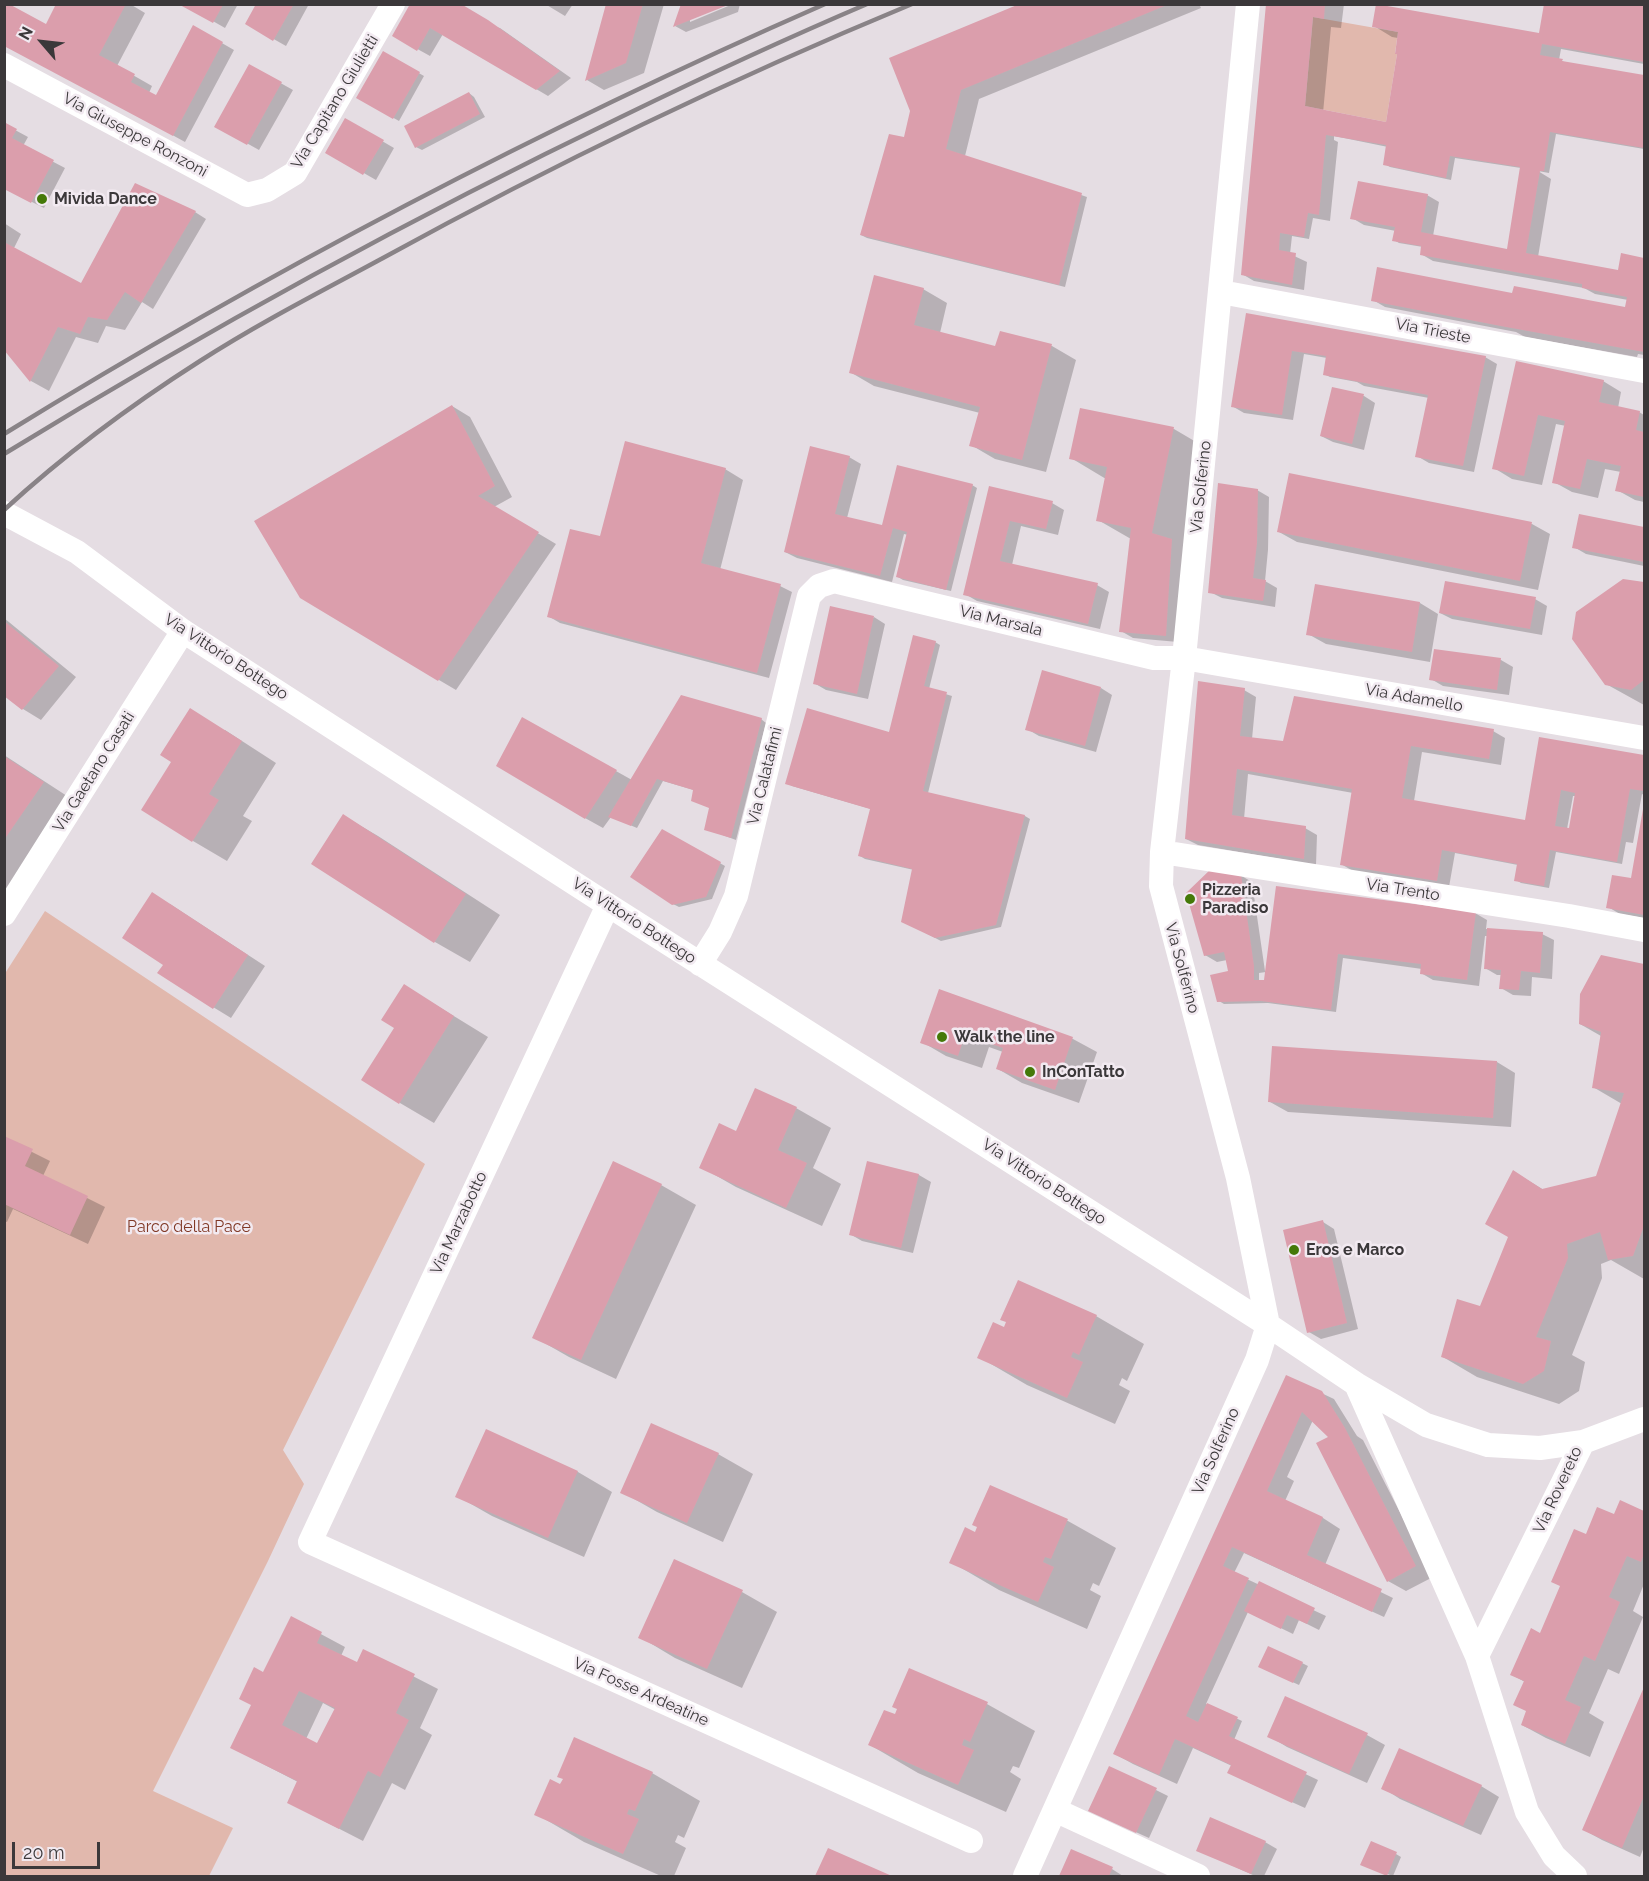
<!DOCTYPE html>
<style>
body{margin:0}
#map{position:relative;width:1649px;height:1881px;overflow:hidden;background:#e5dde3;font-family:Raleway,sans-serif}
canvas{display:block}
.frame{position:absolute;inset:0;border:6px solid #3b383a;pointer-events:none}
.north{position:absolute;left:12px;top:12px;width:60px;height:60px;-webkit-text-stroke:4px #f2eaf1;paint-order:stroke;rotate:298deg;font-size:16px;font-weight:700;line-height:24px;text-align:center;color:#3b383a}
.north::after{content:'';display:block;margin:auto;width:21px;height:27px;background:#3b383a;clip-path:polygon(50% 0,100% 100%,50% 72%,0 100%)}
.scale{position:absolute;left:12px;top:1842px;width:88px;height:27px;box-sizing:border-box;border:3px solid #3b383a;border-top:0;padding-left:8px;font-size:18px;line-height:21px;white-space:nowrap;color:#3b383a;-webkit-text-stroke:4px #f2eaf1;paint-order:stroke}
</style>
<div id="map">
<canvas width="1649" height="1881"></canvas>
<div class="frame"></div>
<div class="north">N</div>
<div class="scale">20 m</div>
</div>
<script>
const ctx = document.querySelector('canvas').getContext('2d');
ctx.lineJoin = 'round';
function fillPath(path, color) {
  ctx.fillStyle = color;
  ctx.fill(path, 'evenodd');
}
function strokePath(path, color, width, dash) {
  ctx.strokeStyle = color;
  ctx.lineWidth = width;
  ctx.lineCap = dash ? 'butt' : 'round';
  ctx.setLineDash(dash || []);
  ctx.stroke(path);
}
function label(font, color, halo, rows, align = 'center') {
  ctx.font = font + ' Raleway,sans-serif';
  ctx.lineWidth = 5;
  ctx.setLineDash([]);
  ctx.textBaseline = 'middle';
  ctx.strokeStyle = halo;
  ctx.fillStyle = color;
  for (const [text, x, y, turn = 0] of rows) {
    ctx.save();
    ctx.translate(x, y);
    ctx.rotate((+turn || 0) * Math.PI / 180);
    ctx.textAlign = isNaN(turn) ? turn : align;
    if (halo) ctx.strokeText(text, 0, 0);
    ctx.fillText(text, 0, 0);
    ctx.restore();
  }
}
fillPath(new Path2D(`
 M1313 17 1398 32 1395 53 1397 54 1386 122 1305 106Z
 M45 911 425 1164 283 1450 304 1484 268 1561 153 1791 233 1828 209 1876H5L4 975Z`), '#e1b8ad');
fillPath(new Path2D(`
 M58 4H130L145 13 117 66 152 86 149 93 157 97 194 27 234 50 185 142 136 115 46 26Z
 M183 4H238L225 28Z
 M258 4H309L286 46 247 24Z
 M412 4 500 28 571 78 548 96 443 34 430 56 394 36Z
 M545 4H573L565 16Z
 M607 4H664L644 73 604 90 587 80Z
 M733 4H740L738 12 686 32 675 26 690 18V22Z
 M1021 4H1199L1201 8 979 99 965 156 1087 197 1065 287 867 238 861 235 912 141V111L891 58Z
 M1268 4H1344L1341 28 1331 27 1323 113 1387 124 1399 54 1398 38 1392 37 1374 26 1540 35 1546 4H1644V64L1561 49 1559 60 1567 63 1644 77V149L1556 134 1549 173 1538 171 1551 179 1538 257 1620 272 1622 255 1644 260V355L1638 354 1637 357 1525 337 1516 332 1385 307 1373 300 1512 295 1627 310 1628 300 1595 294 1584 288 1433 261 1421 254 1423 247 1399 243 1394 240 1396 231 1364 225 1352 218 1427 195 1439 202 1433 236 1508 250 1521 168 1455 158 1451 180 1390 167 1385 164 1388 147 1334 136V140L1338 142 1330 221 1313 218 1309 239 1292 236 1290 254 1307 262 1304 290 1254 281 1242 274Z
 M384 53 424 76 399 121 358 98Z
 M250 66 293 90 259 150 216 126Z
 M469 93 474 97 485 117 422 150 416 147Z
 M346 120 394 148 376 180 327 152Z
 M4 124 28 137 23 146 65 168 44 208 4 188Z
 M195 212 206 219 153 309 142 302 125 330 106 326 98 343 76 337 49 391 31 381 4 347V223L21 234 14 248 82 285Z
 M923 289 947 303 940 333 996 348 1001 333 1052 346 1076 360 1046 472 995 459 971 445 980 413 874 386 850 372Z
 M1247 315 1485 357 1497 364 1474 472 1429 463 1417 456 1429 398 1364 386 1357 382 1330 377 1324 374 1327 358 1304 354 1293 420 1244 413 1232 406Z
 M1517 363 1603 381 1621 392 1618 408 1639 412 1644 415V502L1635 500 1617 490 1621 472 1605 469 1598 498 1572 492 1554 482 1566 426 1556 424 1542 485 1512 479 1494 468Z
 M1333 389 1364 396 1375 403 1364 450 1333 442 1321 436Z
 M452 406 470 417 512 497 494 507 556 544 456 690 439 680Z
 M1081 409 1174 429 1208 449 1178 642 1133 638 1121 631 1131 539 1098 520 1106 479 1071 458Z
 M849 457 861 464 847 518 883 527 972 485 977 488 951 591 903 580 898 577 908 535 904 534 892 582 797 558 785 552Z
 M725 469 743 480 720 570 780 586 792 592 769 678 560 623 548 616Z
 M990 488 1052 503 1064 510 1058 535 1021 526 1012 565 1097 585 1109 592 1100 629 977 601 965 594Z
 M1257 490 1269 497 1268 550 1265 581 1277 588 1275 607 1222 598 1210 592Z
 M1580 516 1644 528V566L1586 554 1574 547Z
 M1532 524 1550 534 1538 590 1297 542 1279 532Z
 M1624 580 1644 584V705L1606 684Z
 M1316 586 1420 603 1438 614 1430 662 1326 644 1308 634Z
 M1535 599 1547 606 1542 635 1452 619 1440 613Z
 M874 617 885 624 868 699 826 690 814 683Z
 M4 618 76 677 41 720 23 709 4 694Z
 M935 642 940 645 929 689 952 696 928 793 1025 816 1030 819 1001 927 941 941 908 924 914 870 865 859 860 856 871 809 792 786 787 783 890 734Z
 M1435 650 1501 660 1513 667 1509 695 1443 686 1431 679Z
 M1101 688 1112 695 1096 752 1039 736 1027 729Z
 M1244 690 1256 697 1252 739 1285 743 1493 731 1505 738 1501 765 1422 752 1414 801 1526 821 1541 739 1644 757V795L1642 794 1633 843 1626 842 1622 864 1556 852 1549 888 1521 883 1516 880 1518 865 1455 853 1449 887 1353 871 1341 864 1353 793 1248 774 1244 819 1305 828 1317 835 1316 865 1198 845 1186 839ZM1573 796H1576L1570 830 1567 829Z
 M523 719 632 780 761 719 766 723 736 840 706 829 711 809 694 790 663 781 637 828 611 817 603 828 585 818Z
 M225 730 276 763 243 816 252 821 227 861 193 841 173 762Z
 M4 755 67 796 4 893Z
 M1644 810V918L1620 914 1608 907 1632 880Z
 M344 816 378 836 500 915 470 962 435 942 313 863Z
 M663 831 725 866 712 899 679 907 673 904Z
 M1240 875 1252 882 1265 971 1475 913 1487 920 1486 929 1542 934 1554 940 1552 979 1532 977 1531 996 1513 995 1501 988 1502 975H1497L1485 968 1488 936H1485L1479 986 1433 980 1421 973 1422 969 1343 958 1336 1012 1268 1003 1224 1004 1219 1001 1233 972 1227 960 1217 962 1205 955ZM1266 972 1265 981 1259 982V973Z
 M170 904 265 966 231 1018 213 1007 165 964Z
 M1602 957 1644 965V1279L1611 1260 1601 1264 1602 1278 1572 1355 1585 1362 1579 1391 1559 1404 1477 1377 1443 1357 1481 1308 1510 1237 1514 1172 1544 1190 1597 1177 1622 1104 1593 1087 1601 1036 1580 1024Z
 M405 986 488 1037 434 1123 400 1103 396 1027Z
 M940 991 1073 1039 1097 1052 1079 1103 1022 1083 998 1069 1003 1052 989 1047 982 1068 946 1056 922 1042Z
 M1497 1062 1515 1073 1511 1127 1288 1112 1270 1102Z
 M796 1108 831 1128 813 1168 841 1184 822 1226 736 1187 701 1167Z
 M4 1138 50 1161 43 1176 105 1207 88 1244 13 1209 7 1222 4 1221Z
 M868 1163 919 1175 931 1182 913 1253 862 1241 850 1234Z
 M661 1185 696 1205 616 1379 569 1357 534 1337Z
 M1323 1222 1334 1229 1358 1329 1321 1339 1309 1332Z
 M1096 1316 1144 1344 1127 1381 1122 1378 1119 1385 1130 1391 1115 1424 1027 1385 979 1357 1005 1329Z
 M1287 1377 1334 1399 1357 1436 1363 1440 1433 1577 1406 1591 1388 1581 1331 1437 1313 1420 1287 1477 1294 1481 1285 1501 1323 1518 1340 1529 1325 1565 1393 1598 1384 1617 1244 1553 1234 1573 1326 1616 1319 1630 1299 1620 1293 1634 1248 1612 1206 1704 1242 1721 1234 1740 1318 1780 1305 1808 1241 1779 1232 1766 1193 1748 1177 1784 1133 1764 1115 1754Z
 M486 1431 578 1472 612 1492 584 1557 492 1516 457 1496Z
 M718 1454 753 1474 723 1542 657 1512 622 1492Z
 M991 1487 1068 1521 1116 1548 1099 1586 1093 1583 1090 1590 1101 1596 1087 1629 999 1590 951 1562 976 1534Z
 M1621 1502 1644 1512V1584L1633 1611 1643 1617 1619 1674 1608 1669 1589 1713 1604 1722 1590 1757 1546 1738 1522 1725 1528 1712 1525 1682 1512 1675 1541 1635 1586 1536 1615 1516Z
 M742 1592 777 1612 742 1688 675 1658 640 1637Z
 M291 1618 345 1647 341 1656 357 1664 364 1651 438 1689 420 1728 432 1735 405 1790 392 1783 363 1841 289 1803 298 1782 232 1748 253 1705 264 1674ZM323 1703 336 1710 318 1745 306 1739Z
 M1302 1663 1308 1666 1299 1685 1266 1670Z
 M1644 1691V1847L1640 1857 1602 1840 1584 1830Z
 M987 1704 1035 1731 1019 1768 1013 1766 1010 1772 1021 1779 1006 1812 918 1773 870 1745 896 1716Z
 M1367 1735 1385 1745 1367 1783 1287 1747 1269 1736Z
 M652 1773 700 1801 684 1838 678 1835 675 1842 686 1848 674 1876H661L584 1842 536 1814 561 1786Z
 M1481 1786 1499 1797 1481 1835 1400 1799 1383 1788Z
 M1156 1790 1168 1796 1149 1838 1102 1817Z
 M1265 1842 1277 1849 1264 1876H1255L1198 1850Z
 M828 1850 888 1876H817Z
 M1071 1851 1112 1869 1123 1876H1060Z
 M1396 1854 1401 1857 1393 1876 1368 1867Z`), '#0003');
fillPath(new Path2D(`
 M4 4H9L46 24 56 4H126L99 55 135 74 131 82 156 95 193 25 223 42 173 136 4 46Z
 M256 4H294L273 41 245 24Z
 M410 4H461L488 20 560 71 536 90 430 28 417 51 392 36Z
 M606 4H643L626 63 585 81Z
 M681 4H728V5L673 27Z
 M1266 4H1325L1324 19 1313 17 1305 106 1386 122 1397 54H1395L1398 32 1372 27 1376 4 1539 33 1544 4H1644V62L1542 44 1540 55 1563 59 1562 61 1644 75V148L1550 132 1544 171H1540L1526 253 1618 270 1621 253 1644 258V352L1506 327 1371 301 1377 267 1512 293 1514 286 1625 307 1627 297 1582 288V284L1420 255 1421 246 1392 241 1395 227 1350 219 1358 181 1428 194 1421 232 1507 249 1520 167 1450 156 1446 178 1383 165 1386 145 1326 135 1319 215 1308 213 1304 237 1280 233 1279 250 1296 253 1292 285 1241 275Z
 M180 5H223L213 23Z
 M1017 5H1167L961 90 946 149 1082 193 1059 285 860 235 889 134 904 137 910 111 889 58Z
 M383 51 420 72 393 119 356 98Z
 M249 64 282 82 247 145 214 127Z
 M469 92 480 114 415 148 404 126Z
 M345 118 384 140 363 175 325 153Z
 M4 122 17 129 12 138 54 160 31 203 4 189Z
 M135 183 196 211 141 303 125 292 107 320 88 317 80 334 58 327 30 382 4 350V242L81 283Z
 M874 275 924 288 914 325 995 346 1000 331 1052 344 1022 460 969 446 980 407 849 373Z
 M1246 313 1486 356 1463 466 1415 457 1428 395 1323 375 1326 356 1292 351 1282 415 1231 407Z
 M1516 361 1604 380 1599 402 1640 411 1636 430 1644 432V497L1615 491 1621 466 1587 459 1580 489 1552 483 1565 421 1538 415 1524 476 1492 469Z
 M1332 387 1364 394 1352 444 1320 436Z
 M452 405 495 486 478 496 539 532 438 681 300 598 254 521Z
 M1080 408 1174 427 1152 533 1172 539 1166 636 1119 632 1131 528 1096 521 1107 467 1069 459Z
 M625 441 726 468 701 563 781 584 757 673 547 617 570 529 600 536Z
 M810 446 850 456 835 514 882 525 897 465 973 484 946 590 896 577 907 532 893 528 880 576 784 552Z
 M1289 473 1532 522 1520 581 1277 532Z
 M1218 483 1258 489 1257 543 1253 578 1266 580 1263 601 1208 593Z
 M989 486 1053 501 1046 529 1010 521 1000 561 1098 583 1088 624 963 595Z
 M1579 514 1644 527V562L1572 548Z
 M1623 579 1644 582V680L1631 690 1605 685 1572 639 1576 612Z
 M1445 581 1536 597 1530 629 1439 613Z
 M1315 584 1420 602 1412 652 1306 635Z
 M830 606 874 616 857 694 813 684Z
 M4 621 59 666 22 710 4 696Z
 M913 635 936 641 924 686 947 692 923 791 1025 815 996 925 935 938 901 922 912 869 858 856 870 809 785 784 807 708 889 732Z
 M1434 649 1501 658 1497 690 1429 680Z
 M1042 670 1101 687 1085 746 1025 730Z
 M1198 681 1245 688 1240 736 1283 741 1294 696 1494 729 1489 759 1411 746 1402 798 1525 820 1539 737 1644 755V791L1630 789 1617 862 1550 850 1544 886 1514 881 1517 864 1442 850 1437 881 1340 865 1352 789 1237 769 1232 815 1306 826 1304 859 1185 839ZM1561 790 1575 793 1569 828 1555 826Z
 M681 695 762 718 731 838 704 830 709 808 691 801 693 790 657 779 631 826 608 817Z
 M190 708 242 741 209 794 219 800 192 842 141 810 171 762 160 755Z
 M522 717 617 770 585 819 496 766Z
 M4 756 44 782 4 840Z
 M1643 809H1644V915L1606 908 1612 875 1631 878Z
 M343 814 466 894 434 943 311 864Z
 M662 829 721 862 706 897 672 905 630 877Z
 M1212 868 1241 874 1254 966V980H1264L1276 886 1476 912 1467 980 1420 974 1421 964 1338 954 1331 1010 1261 1001 1217 1002 1210 975 1228 971 1224 952 1204 956 1186 893Z
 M152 892 248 955 213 1009 157 973 163 965 122 938Z
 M1487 928 1543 932 1540 973 1521 971 1519 990 1499 989 1501 970 1484 969Z
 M1601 955 1644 964V1226L1633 1256 1608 1260 1600 1232 1567 1244 1568 1258 1536 1337 1551 1341 1544 1371 1523 1384 1441 1357 1457 1299 1480 1306 1508 1237 1485 1224 1513 1170 1542 1189 1596 1176 1624 1093 1592 1088 1601 1032 1579 1024 1580 994Z
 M404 984 454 1016 399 1104 361 1080 394 1028 381 1020Z
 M939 989 1073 1037 1055 1090 996 1069 1003 1048 965 1035 958 1056 920 1043Z
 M1272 1046 1497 1061 1493 1118 1268 1102Z
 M755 1088 797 1107 778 1150 807 1163 786 1208 699 1168 719 1123 736 1131Z
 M4 1136 33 1149 25 1166 88 1196 70 1235 4 1204Z
 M613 1161 662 1184 581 1360 532 1338Z
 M867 1161 919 1174 901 1248 849 1235Z
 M1323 1220 1347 1323 1307 1333 1283 1230Z
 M1018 1280 1097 1315 1079 1355 1073 1352 1071 1357 1083 1362 1067 1398 977 1358 993 1322 1004 1327 1006 1322 1000 1320Z
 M1286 1375 1322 1391 1345 1428 1416 1566 1387 1582 1316 1443 1328 1437 1302 1412 1267 1491 1323 1517 1307 1555 1382 1589 1372 1612 1232 1547 1223 1566 1249 1578 1186 1716 1198 1722 1207 1703 1238 1717 1229 1736 1307 1772 1292 1803 1227 1773 1231 1765 1175 1739 1159 1775 1113 1754Z
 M651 1423 719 1453 687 1523 620 1493Z
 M486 1429 578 1471 548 1538 455 1497Z
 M990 1485 1068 1519 1051 1559 1045 1557 1043 1562 1054 1567 1038 1602 949 1563 965 1527 975 1532 977 1527 972 1525Z
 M1620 1500 1644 1511V1554L1641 1562 1627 1556 1609 1597 1620 1602 1595 1661 1584 1656 1565 1700 1581 1707 1565 1744 1521 1725 1526 1711 1513 1705 1524 1681 1510 1675 1531 1628 1540 1633 1560 1586 1551 1582 1574 1529 1586 1534 1597 1507 1614 1514Z
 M674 1559 743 1590 707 1669 638 1638Z
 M1259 1581 1315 1608 1307 1624 1287 1615 1281 1629 1244 1611Z
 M291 1616 322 1632 317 1643 357 1662 363 1649 415 1674 396 1713 409 1720 380 1777 368 1771 339 1829 287 1803 297 1781 230 1748 251 1705 239 1699 254 1667 263 1672ZM299 1691 335 1708 317 1743 282 1725Z
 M1268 1646 1303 1662 1293 1683 1258 1667Z
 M909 1668 988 1702 970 1742 964 1739 962 1745 974 1750 958 1785 868 1745 884 1710 895 1714 897 1709 892 1707Z
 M1644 1687V1796L1622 1848 1582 1830Z
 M1285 1696 1368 1733 1349 1774 1267 1737Z
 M574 1737 653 1772 635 1811 629 1809 627 1814 639 1819 623 1854 534 1815 550 1779 560 1784 563 1779 557 1777Z
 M1399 1748 1482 1785 1463 1826 1381 1789Z
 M1109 1766 1157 1788 1136 1833 1088 1811Z
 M1210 1817 1266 1841 1251 1874 1196 1851Z
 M1371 1841 1397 1852 1387 1876 1360 1865Z
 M828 1848 892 1876H815Z
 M1071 1849 1113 1867 1109 1876H1059Z`), '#db9eac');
strokePath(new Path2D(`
 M4 65 247 195 267 190 295 173 393 4
 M1221 292 1644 371
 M4 513 77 552 183 631 608 905 1268 1325 1356 1384 1426 1425 1488 1445 1540 1448 1583 1442 1644 1419
 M1162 852 1569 916 1644 930
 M608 905 310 1542 971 1841
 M4 914 183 631
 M700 964 720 932 736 896 809 596 819 586 834 581 1154 658H1184L1644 738
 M1356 1384 1477 1656 1527 1812 1554 1856 1575 1876
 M1477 1656 1583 1442
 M1055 1810 1198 1876
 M1025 1876 1257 1360 1268 1325 1238 1178 1161 886 1162 852 1184 658 1248 4`), '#fff', 24);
strokePath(new Path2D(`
 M4 434C267 272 542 128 825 4
 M4 454C205 331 411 218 623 116 703 77 785 39 867 4
 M4 510C65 454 131 405 200 361 259 323 322 291 383 258 554 164 731 79 912 4`), '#898387', 4.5);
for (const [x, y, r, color] of [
 [42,199,6,"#447908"],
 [1190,899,6,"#447908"],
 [942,1037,6,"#447908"],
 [1030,1072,6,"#447908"],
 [1294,1250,6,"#447908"]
]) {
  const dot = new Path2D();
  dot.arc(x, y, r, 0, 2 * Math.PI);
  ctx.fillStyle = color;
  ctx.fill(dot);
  strokePath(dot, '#f2eaf1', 2);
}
label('16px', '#3b383a', '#f2eaf1', [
 ["Via Capitano Giulietti",335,102,-59],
 ["Via Giuseppe Ronzoni",135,135,28],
 ["Via Trieste",1433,331,11],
 ["Via Solferino",1201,487,-84],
 ["Via Marsala",1001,621,14],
 ["Via Vittorio Bottego",226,657,33],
 ["Via Adamello",1414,698,10],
 ["Via Gaetano Casati",94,772,-58],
 ["Via Calatafimi",765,776,-76],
 ["Via Trento",1403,890,9],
 ["Via Vittorio Bottego",634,921,33],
 ["Via Solferino",1182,968,75],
 ["Via Vittorio Bottego",1044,1182,33],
 ["Via Marzabotto",459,1223,-65],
 ["Via Solferino",1216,1451,-66],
 ["Via Rovereto",1558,1490,-65],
 ["Via Fosse Ardeatine",641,1692,24]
]);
label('bold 16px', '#3b383a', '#f2eaf1', [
 ["Mivida Dance",54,199],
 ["Pizzeria",1202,890],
 ["Paradiso",1202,908],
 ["Walk the line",954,1037],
 ["InConTatto",1042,1072],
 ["Eros e Marco",1306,1250]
], 'left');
label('16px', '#813926', '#f2eaf1', [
 ["Parco della Pace",189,1227]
]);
</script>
